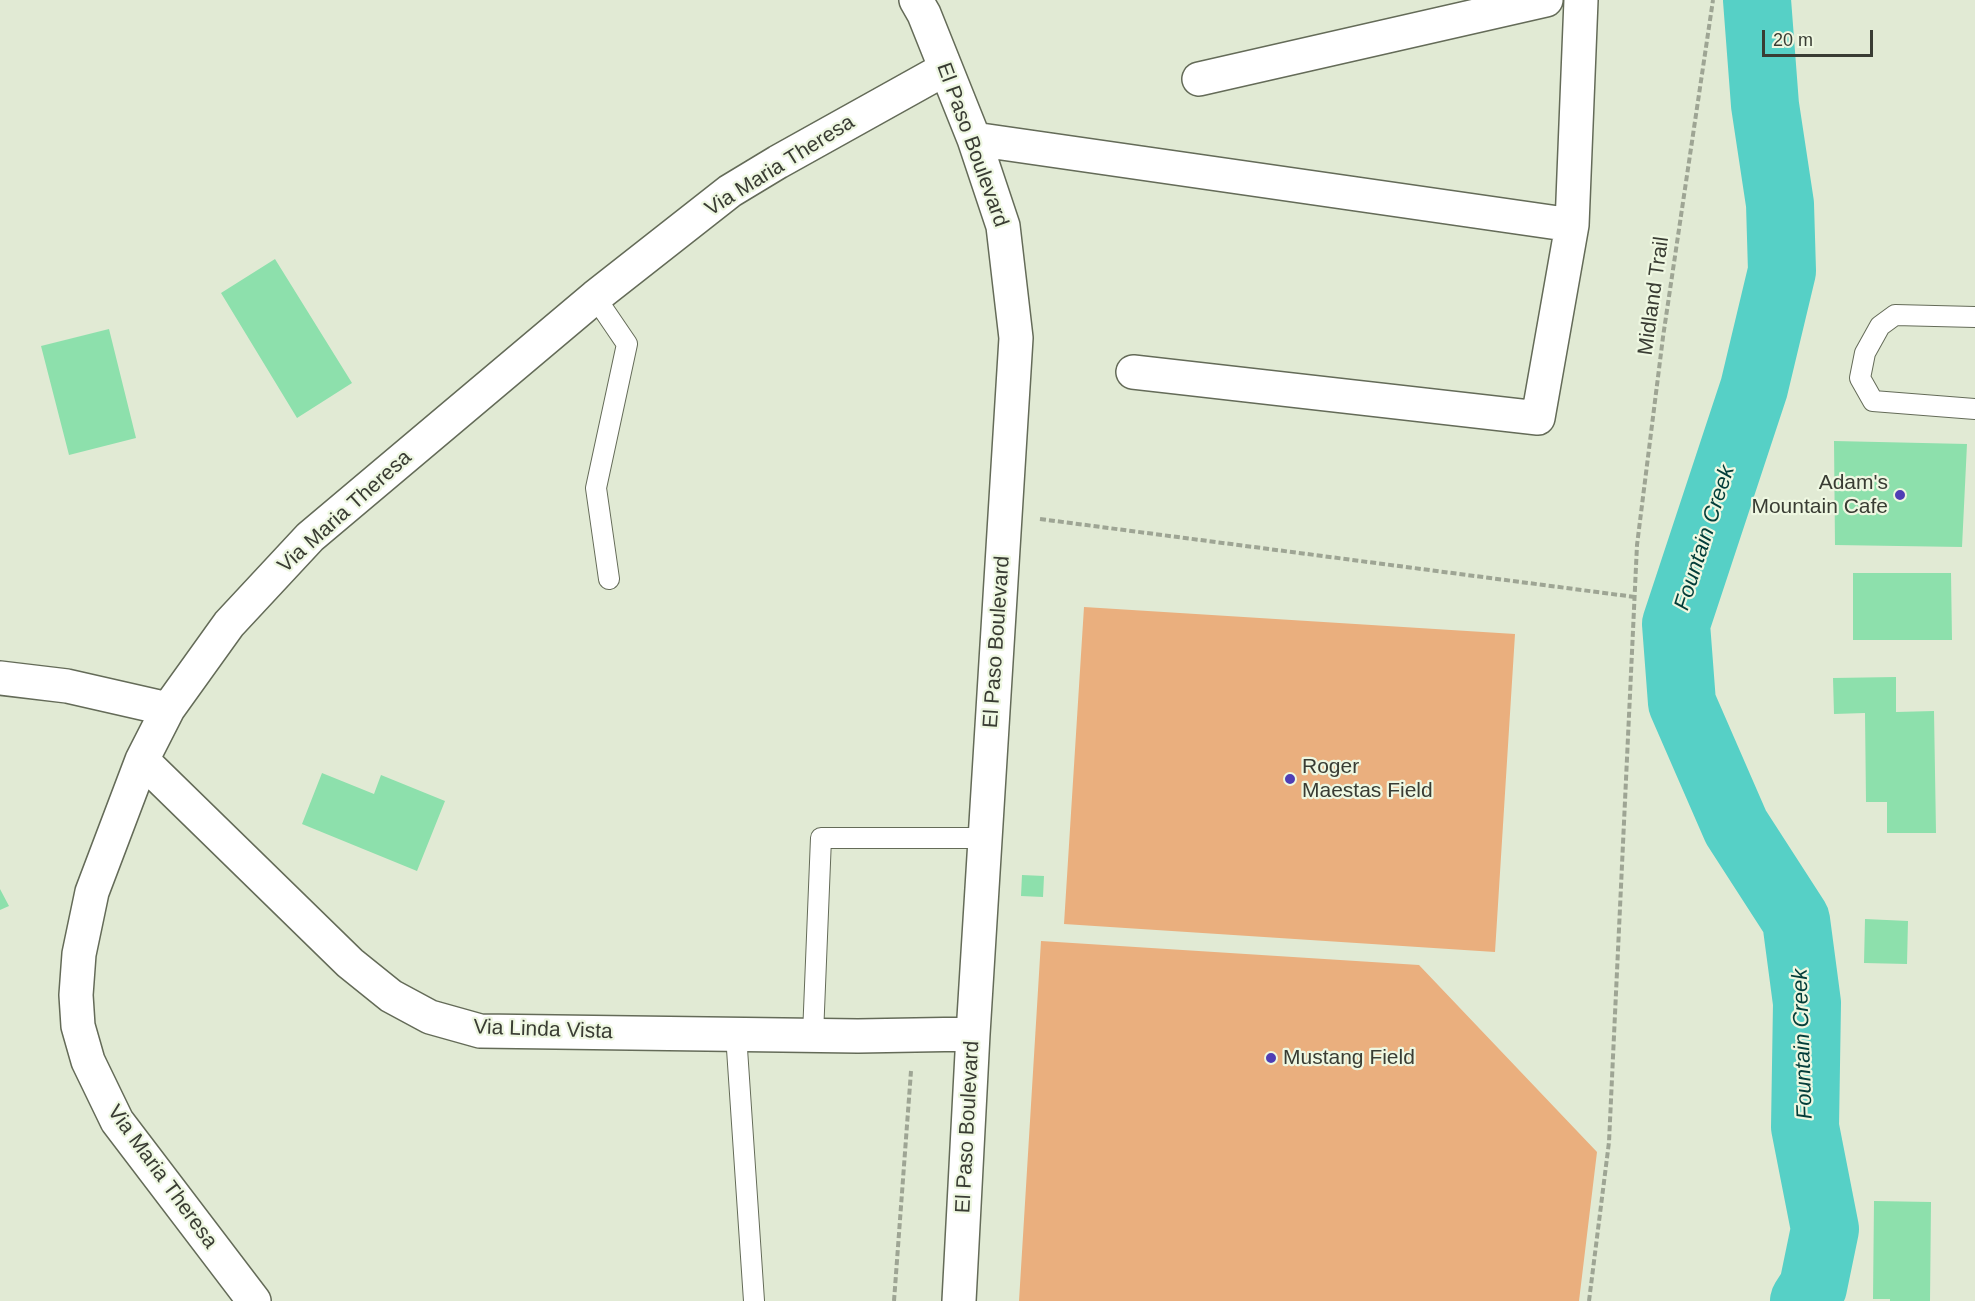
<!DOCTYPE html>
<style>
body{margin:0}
#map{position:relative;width:1975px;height:1301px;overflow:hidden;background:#e1ead4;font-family:Arial,sans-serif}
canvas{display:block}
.scale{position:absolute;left:1762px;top:30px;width:111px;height:27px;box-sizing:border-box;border:3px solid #393c33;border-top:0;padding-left:8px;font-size:18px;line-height:21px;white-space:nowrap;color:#393c33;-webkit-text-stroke:4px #eef7e1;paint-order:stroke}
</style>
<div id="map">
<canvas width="1975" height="1301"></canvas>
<div class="scale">20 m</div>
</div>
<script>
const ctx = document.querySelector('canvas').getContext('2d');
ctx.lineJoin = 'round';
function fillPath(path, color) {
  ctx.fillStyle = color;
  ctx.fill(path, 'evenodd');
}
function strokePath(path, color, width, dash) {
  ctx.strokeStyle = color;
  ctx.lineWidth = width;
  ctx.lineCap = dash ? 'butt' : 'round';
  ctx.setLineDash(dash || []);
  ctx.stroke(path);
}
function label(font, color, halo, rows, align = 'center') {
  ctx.font = font + ' Arial,sans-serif';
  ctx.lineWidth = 4.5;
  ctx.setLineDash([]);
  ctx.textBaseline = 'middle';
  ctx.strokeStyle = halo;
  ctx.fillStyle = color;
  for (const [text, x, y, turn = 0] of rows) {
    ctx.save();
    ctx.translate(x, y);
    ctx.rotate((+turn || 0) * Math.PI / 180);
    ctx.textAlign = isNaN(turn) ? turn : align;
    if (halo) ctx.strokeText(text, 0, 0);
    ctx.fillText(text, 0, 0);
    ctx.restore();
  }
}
fillPath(new Path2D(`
 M1084 607 1515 634 1495 952 1064 924Z
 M1041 941 1419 965 1597 1152 1579 1301H1019Z`), '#eaaf7e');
strokePath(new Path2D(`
 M1757 0 1765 105 1780 204 1782 271 1754 388 1676 624 1682 703 1736 827 1796 920 1807 1003 1805 1127 1825 1229 1813 1287 1804 1301`), '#56d0c6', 68);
fillPath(new Path2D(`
 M275 259 352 383 297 418 221 293Z
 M109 329 136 438 69 455 41 346Z
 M1834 441 1967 444 1962 547 1835 545Z
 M1853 573H1951L1952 640H1853Z
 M1896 677V712L1934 711 1936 833H1887V802H1866L1865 713 1834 714 1833 678Z
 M322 773 374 794 381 775 445 801 417 871 302 824Z
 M1022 875 1044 876 1043 897 1021 896Z
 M0 889 9 906 0 910Z
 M1865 919 1908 921 1907 964 1864 963Z
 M1874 1201 1931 1202 1930 1301H1890V1299H1873Z`), '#8de0ac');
const service = new Path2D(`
 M595 297 627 344 596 488 609 579
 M1975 317 1895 315 1880 326 1865 353 1860 378 1873 401 1975 409
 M736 1034 754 1301
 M813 1035 821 838H985`);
const minor = new Path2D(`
 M916 0 924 14 974 139 1003 226 1016 338 973 1034 959 1301
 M1199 79 1546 0
 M974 139 1572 225
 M1133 372 1538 418 1572 225 1581 0
 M0 678 67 686 168 709
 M142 760 350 963 391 996 430 1017 480 1031 858 1036 973 1034
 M254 1301 117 1121 88 1061 78 1026 76 995 79 954 92 892 142 760 168 709 229 624 310 537 595 297 730 191 778 162 945 69`);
strokePath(service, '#646b58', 22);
strokePath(minor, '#646b58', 36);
strokePath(new Path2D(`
 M1040 519 1635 597
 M894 1301 911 1071
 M1589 1301 1609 1142 1637 545 1663 337 1713 0`), '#9ea594', 4, [6, 3]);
strokePath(service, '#fff', 20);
strokePath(minor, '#fff', 33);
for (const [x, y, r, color] of [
 [1900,495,6,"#4f3eb5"],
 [1290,779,6,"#4f3eb5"],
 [1271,1058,6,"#4f3eb5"]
]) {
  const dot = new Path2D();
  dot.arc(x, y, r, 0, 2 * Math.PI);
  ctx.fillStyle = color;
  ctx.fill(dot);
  strokePath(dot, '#eef7e1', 2);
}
label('21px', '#393c33', '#eef7e1', [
 ["El Paso Boulevard",972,145,70],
 ["Via Maria Theresa",780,166,-32],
 ["Midland Trail",1654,296,-82],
 ["Via Maria Theresa",345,512,-42],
 ["El Paso Boulevard",997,642,-86],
 ["Via Linda Vista",543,1030,2],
 ["El Paso Boulevard",968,1127,-87],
 ["Via Maria Theresa",162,1177,54]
]);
label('21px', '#393c33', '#eef7e1', [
 ["Adam's",1888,483,"right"],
 ["Mountain Cafe",1888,507,"right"],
 ["Roger",1302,767],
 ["Maestas Field",1302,791],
 ["Mustang Field",1283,1058]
], 'left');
label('italic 22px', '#023d39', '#eef7e1', [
 ["Fountain Creek",1705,538,-72],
 ["Fountain Creek",1803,1044,-92]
]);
</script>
